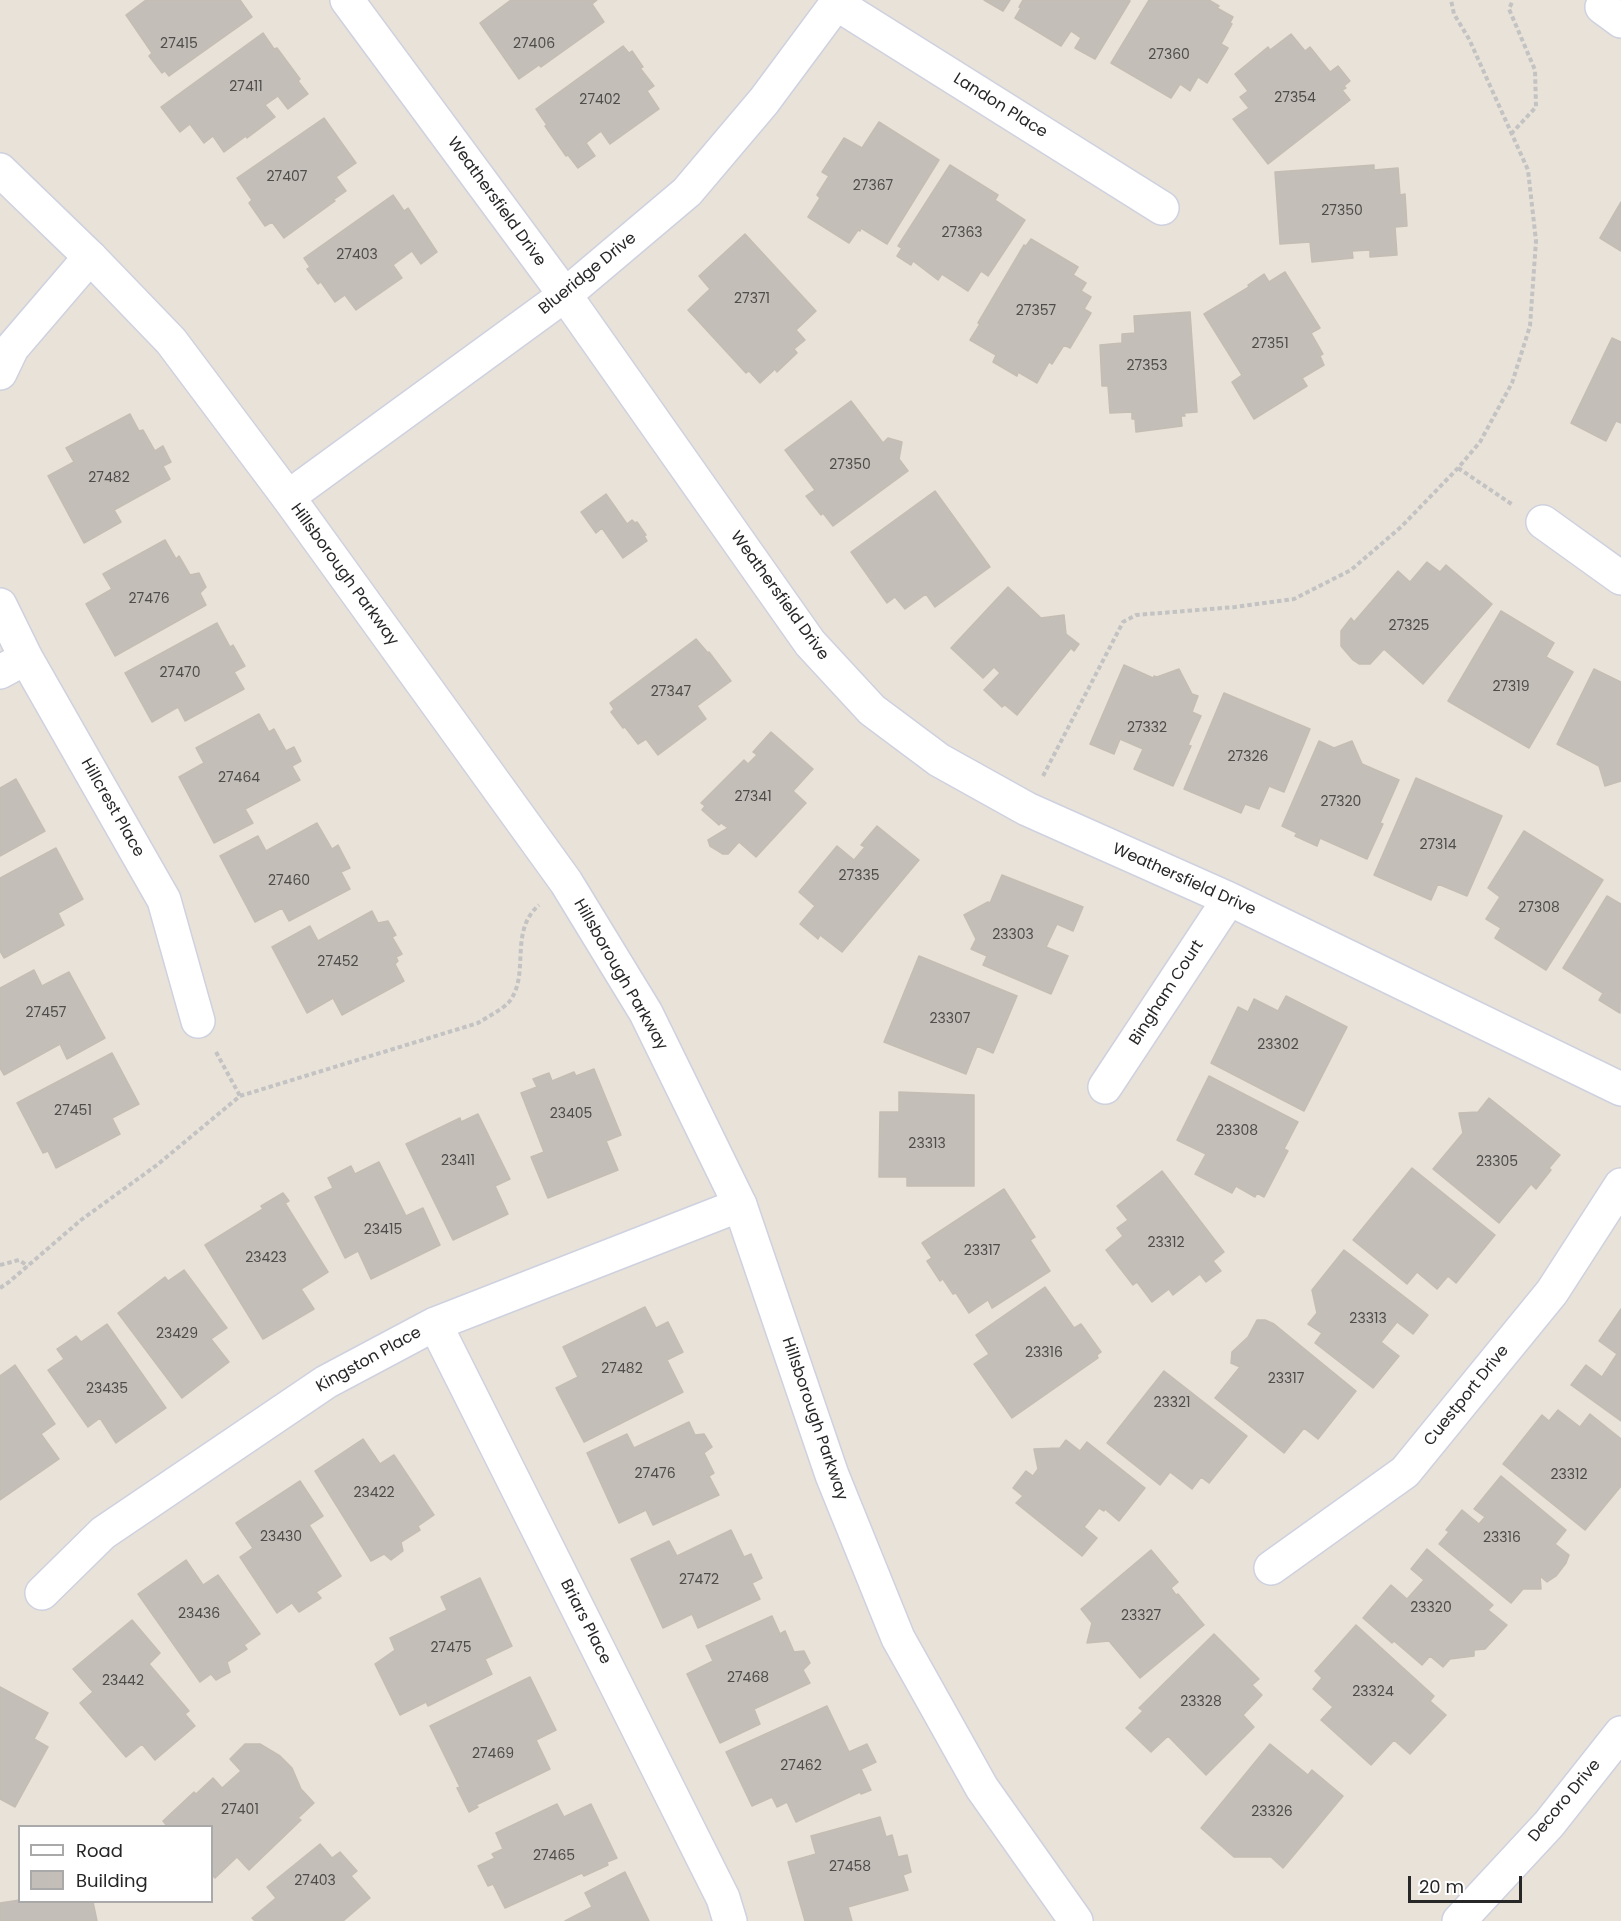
<!DOCTYPE html>
<style>
body{margin:0}
#map{position:relative;width:1621px;height:1921px;overflow:hidden;background:#e9e2d8;font-family:Poppins,sans-serif}
canvas{display:block}
.legend{position:absolute;left:18px;top:1825px;width:195px;height:78px;box-sizing:border-box;background:#fff;border:2px solid #a9a9a9;margin:0;padding:8px 10px;list-style:none;font-size:18px;color:#272727}
.legend li{display:flex;align-items:center;gap:12px;height:30px}
.legend b{width:30px;border:2px solid #a9a9a9}
.scale{position:absolute;left:1408px;top:1876px;width:114px;height:27px;box-sizing:border-box;border:3px solid #272727;border-top:0;padding-left:8px;font-size:18px;line-height:21px;white-space:nowrap;color:#272727;-webkit-text-stroke:4px #fff;paint-order:stroke}
</style>
<div id="map">
<canvas width="1621" height="1921"></canvas>
<ul class="legend">
<li><b style="height:8px;background:#fff"></b>Road</li>
<li><b style="height:16px;background:#c4beb8"></b>Building</li>
</ul>
<div class="scale">20 m</div>
</div>
<script>
const ctx = document.querySelector('canvas').getContext('2d');
ctx.lineJoin = 'round';
function fillPath(path, color) {
  ctx.fillStyle = color;
  ctx.fill(path, 'evenodd');
}
function strokePath(path, color, width, dash) {
  ctx.strokeStyle = color;
  ctx.lineWidth = width;
  ctx.lineCap = dash ? 'butt' : 'round';
  ctx.setLineDash(dash || []);
  ctx.stroke(path);
}
function label(font, color, halo, rows, align = 'center') {
  ctx.font = font + ' Poppins,sans-serif';
  ctx.lineWidth = 6;
  ctx.setLineDash([]);
  ctx.textBaseline = 'middle';
  ctx.strokeStyle = halo;
  ctx.fillStyle = color;
  for (const [text, x, y, turn = 0] of rows) {
    ctx.save();
    ctx.translate(x, y);
    ctx.rotate((+turn || 0) * Math.PI / 180);
    ctx.textAlign = isNaN(turn) ? turn : align;
    if (halo) ctx.strokeText(text, 0, 0);
    ctx.fillText(text, 0, 0);
    ctx.restore();
  }
}
const building = new Path2D(`
 M146 0H240L252 17 169 76 165 71 162 73 149 56 152 53 126 15Z
 M511 0H597L592 4 604 22 541 67 539 65 519 79 480 23Z
 M984 0H1010L1003 11Z
 M1023 0H1129L1130 1 1095 59 1075 48 1081 38 1071 31 1061 46 1015 18 1021 8 1019 7Z
 M1149 0H1209L1219 6 1217 8 1233 17 1230 23 1232 24 1221 44 1228 48 1207 83 1198 77 1190 91 1180 84 1171 98 1111 63Z
 M263 33 274 49 277 48 300 79 298 81 308 94 288 109 278 96 265 105 275 117 247 138 246 136 224 152 213 136 204 143 190 124 180 132 161 107Z
 M1291 34 1305 51 1310 47 1330 72 1338 66 1350 81 1344 86 1346 88 1342 90 1350 100 1268 164 1233 119 1249 108 1240 97 1248 91 1235 74 1268 47 1270 50Z
 M623 46 629 53 632 51 643 67 640 68 654 86 647 91 659 109 610 144 601 131 586 143 595 156 578 168 568 155 566 156 545 126 547 125 536 109Z
 M324 118 356 163 336 177 346 191 333 200 335 201 284 238 272 222 265 226 249 203 252 200 237 178Z
 M879 122 939 160 887 244 861 228 860 231 858 230 849 243 808 217 820 198 817 195 829 176 822 172 844 138 862 148Z
 M950 165 998 195 995 200 1025 220 988 276 981 271 968 291 942 274 938 280 913 261 911 265 897 256 902 248 898 246Z
 M1374 165V170L1398 168 1400 195 1405 194 1407 226 1395 227 1397 255 1370 257V250L1352 251 1353 258 1312 262 1310 242 1280 244 1275 172Z
 M393 195 404 211 408 208 437 252 421 264 412 251 393 265 402 278 356 310 345 295 335 302 321 282 318 284 307 269 310 267 304 258Z
 M1621 202V251L1600 238Z
 M745 234 816 311 796 330 805 340 794 349 797 353 777 372 775 369 760 383 749 371 746 373 688 310 710 289 699 276Z
 M1031 239 1078 267 1073 275 1086 283 1081 291 1091 297 1084 309 1091 313 1070 348 1064 345 1052 364 1049 362 1037 383 1018 372 1017 376 993 362 996 355 970 340 980 324 978 323 1024 245 1026 246Z
 M1285 272 1320 328 1311 333 1323 354 1320 356 1324 365 1302 378 1307 386 1254 419 1232 382 1242 375 1204 314 1249 287 1248 285 1264 274 1269 282Z
 M1190 312 1197 412 1184 413 1185 416H1181L1182 426 1136 432 1135 419H1132V412L1110 413 1108 386H1102L1100 345 1122 343V334L1135 333 1134 316Z
 M1612 338 1621 342V423L1616 421 1606 441 1571 423Z
 M851 401 883 443 888 438 902 442 899 459 908 471 833 526 823 513 821 515 806 496 815 490 785 450Z
 M130 414 139 431 143 430 155 451 163 446 171 462 163 466 170 479 114 510 121 522 84 543 48 476 74 462 66 448Z
 M935 491 990 567 935 607 926 594 905 609 895 597 887 603 851 552Z
 M606 494 627 524 632 520 635 523 637 522 646 535 644 536 647 541 623 558 602 528 596 533 581 512Z
 M165 540 176 559 179 556 190 575 199 573 206 587 200 593 206 605 115 656 86 604 112 589 103 574Z
 M1427 562 1440 572 1446 565 1492 604 1423 684 1384 649 1370 664H1359L1353 660 1341 646V631L1351 618 1354 622 1398 571 1410 582Z
 M1008 587 1041 618 1064 615 1066 634 1079 644 1074 651 1071 648 1017 715 1005 705 1002 707 984 690 1000 673 994 667 983 678 951 648Z
 M1501 611 1554 643 1546 657 1573 672 1529 748 1448 701Z
 M217 623 230 647 233 645 245 666 234 672 244 689 185 721 178 707 152 722 125 673Z
 M696 639 708 653 709 652 731 681 697 706 706 719 658 755 646 739 638 744 625 727 623 728 611 712 614 709 610 703Z
 M1124 665 1153 678 1154 676 1157 677 1179 669 1192 694 1198 696 1192 712 1201 716 1188 745 1191 746 1173 786 1134 769 1143 749 1120 739 1114 754 1090 744Z
 M1594 669 1621 682V781L1605 786 1599 766 1557 744Z
 M1224 693 1310 729 1284 792 1269 786 1259 809 1245 804 1241 813 1184 789Z
 M259 714 269 732 274 729 286 751 294 747 301 761 292 766 300 780 245 809 253 823 214 843 179 777 204 763 196 748Z
 M771 732 813 769 793 791 806 803 756 857 739 842 728 854H723L710 846 708 840 728 828 721 823 719 825 702 810 705 806 701 803 744 760 748 764 757 755 753 752Z
 M1319 741 1334 748 1352 741 1362 764 1399 780 1380 823 1383 824 1367 859 1320 838 1317 846 1295 836 1297 833 1282 826Z
 M1416 778 1502 816 1467 896 1438 884 1431 900 1374 875Z
 M16 779 45 831 0 856V788Z
 M317 823 332 849 338 845 350 868 341 872 350 889 289 921 282 908 255 922 220 856 258 836 266 851Z
 M877 826 919 860 842 952 820 935 818 939 800 924 815 906 799 892 837 846 854 860 865 847 861 845Z
 M1524 831 1603 880 1546 970 1495 938 1501 928 1486 919 1500 897 1488 888Z
 M56 848 83 899 58 913 64 925 4 958 0 951V878Z
 M1002 875 1083 907 1073 931 1057 924 1046 947 1068 956 1051 994 983 965 987 956 971 949 976 939 964 915 988 902 990 903Z
 M1607 896 1621 904 1620 1013 1599 1000 1603 993 1563 968Z
 M372 911 378 923 388 921 396 935 392 937 402 954 396 957 398 961 395 964 404 981 342 1015 333 998 307 1013 272 947 310 926 318 941Z
 M919 956 1017 996 993 1053 977 1046 966 1074 884 1042Z
 M34 970 42 986 69 972 105 1038 67 1059 60 1044 4 1075 0 1068V988Z
 M1286 996 1347 1027 1304 1111 1211 1063 1238 1007 1248 1012 1254 999 1278 1011Z
 M112 1053 139 1104 112 1118 120 1134 56 1168 48 1151 43 1153 17 1103Z
 M594 1069 621 1135 606 1141 618 1170 548 1198 531 1157 544 1152 521 1093 537 1087 533 1079 549 1073 552 1081 574 1072 576 1076Z
 M1209 1076 1298 1122 1284 1149 1288 1151 1264 1197 1257 1193 1255 1197 1236 1186 1232 1193 1195 1174 1206 1154 1177 1140Z
 M899 1092 974 1095V1186H907V1177H879L880 1112H899Z
 M1489 1098 1560 1155 1549 1168 1551 1170 1536 1189 1531 1184 1499 1223 1433 1169 1463 1133 1459 1113 1478 1112Z
 M478 1114 510 1179 495 1186 508 1214 453 1240 406 1144 460 1118 461 1122Z
 M379 1162 406 1216 423 1208 440 1245 371 1279 358 1251 345 1258 315 1197 333 1188 328 1178 351 1166 355 1174Z
 M1412 1168 1495 1235 1456 1283 1448 1276 1437 1289 1417 1272 1407 1284 1353 1240Z
 M1162 1171 1224 1252 1213 1261 1221 1271 1206 1282 1200 1274 1173 1295 1169 1289 1152 1302 1137 1282 1133 1285 1106 1250 1123 1236 1117 1228 1128 1220 1117 1206Z
 M1004 1189 1035 1237 1030 1240 1050 1271 992 1308 988 1300 969 1313 956 1293 953 1294 943 1279 940 1281 927 1261 932 1258 922 1243Z
 M283 1193 289 1201 285 1203 328 1272 301 1289 314 1309 263 1339 205 1245 263 1209 261 1206Z
 M1344 1250 1428 1315 1413 1334 1397 1322 1381 1342 1399 1356 1373 1388 1315 1343 1322 1333 1308 1324 1317 1313 1312 1290Z
 M184 1270 227 1328 211 1339 229 1362 182 1398 118 1313 165 1277 168 1281Z
 M1045 1287 1074 1328 1081 1324 1101 1352 1097 1355 1098 1358 1012 1418 974 1364 989 1354 976 1335Z
 M645 1307 656 1328 668 1322 683 1352 667 1360 683 1392 584 1442 556 1388 578 1377 563 1347Z
 M1621 1309V1421L1571 1385 1586 1365 1602 1377 1617 1354 1599 1341Z
 M1257 1320H1265L1274 1324 1356 1391 1318 1439 1304 1428 1284 1453 1215 1398 1240 1367 1231 1363 1232 1352 1248 1337Z
 M107 1324 166 1408 116 1443 100 1418 88 1427 48 1370 64 1359 57 1349 76 1336 81 1342Z
 M15 1365 55 1424 41 1434 59 1459 0 1500V1376Z
 M1164 1371 1247 1436 1209 1483 1201 1477 1192 1489 1170 1472 1160 1485 1107 1443Z
 M1558 1410 1580 1427 1590 1414 1621 1439V1486L1585 1530 1503 1464 1542 1415 1549 1421Z
 M689 1422 695 1435 704 1434 712 1447 704 1453 714 1473 709 1476 719 1495 653 1525 646 1510 619 1523 587 1453 627 1434 634 1448Z
 M363 1439 380 1464 394 1455 434 1515 418 1526 420 1530 401 1542 403 1551 391 1560 384 1554 371 1561 315 1471Z
 M1066 1440 1080 1451 1087 1442 1145 1488 1119 1521 1105 1509 1104 1511 1099 1508 1084 1527 1097 1538 1082 1556 1016 1503 1023 1496 1013 1488 1026 1471 1033 1476 1038 1469 1034 1449 1060 1448Z
 M1501 1476 1566 1530 1555 1544 1569 1555 1566 1563 1556 1576 1547 1582 1540 1576 1541 1589H1523L1511 1603 1439 1544 1449 1532 1446 1530 1462 1510 1479 1524 1485 1517 1474 1509Z
 M300 1481 323 1516 309 1525 341 1576 316 1592 321 1598 299 1612 292 1603 277 1613 240 1557 253 1548 236 1523Z
 M731 1530 744 1557 751 1554 762 1578 752 1583 760 1599 698 1628 692 1614 663 1628 631 1559 669 1541 677 1556Z
 M1427 1549 1493 1605 1488 1610 1507 1625 1485 1649 1474 1650V1656L1450 1659 1443 1667 1430 1656 1422 1665 1394 1641 1392 1643 1363 1618 1391 1585 1407 1599 1424 1580 1411 1569Z
 M1151 1550 1178 1582 1171 1588 1176 1595 1178 1594 1204 1625 1140 1678 1109 1641 1087 1643 1092 1623 1081 1609Z
 M186 1560 203 1585 218 1575 260 1634 244 1645 247 1649 227 1662 230 1672 216 1680 211 1674 200 1682 138 1594Z
 M480 1578 512 1646 485 1659 492 1674 428 1706 426 1702 400 1715 375 1664 395 1650 390 1638 447 1610 441 1597Z
 M772 1616 780 1634 785 1631 794 1652 804 1651 810 1663 803 1670 810 1683 754 1709 760 1724 720 1743 687 1674 713 1661 706 1646Z
 M132 1620 160 1653 149 1664 189 1711 185 1714 195 1726 155 1760 142 1744 126 1757 80 1703 93 1692 73 1669Z
 M1356 1625 1434 1696 1430 1701 1446 1715 1410 1754 1394 1740 1371 1765 1321 1720 1333 1707 1313 1689 1322 1678 1315 1671Z
 M1214 1634 1259 1679 1252 1685 1262 1695 1243 1715 1254 1727 1206 1775 1168 1736 1151 1752 1126 1728 1143 1711 1139 1708Z
 M530 1677 556 1730 536 1740 550 1769 476 1805 478 1807 469 1812 457 1788 460 1787 430 1726Z
 M0 1687 48 1713 34 1739 48 1747 15 1807 0 1799Z
 M827 1706 849 1752 867 1744 876 1762 861 1769 871 1790 861 1794 860 1792 796 1822 787 1802 777 1807 772 1797 752 1806 726 1752Z
 M245 1744H260L280 1756 292 1768 301 1789 314 1803 298 1818 301 1820 249 1870 237 1857 215 1878 212 1875V1826H167L163 1821 194 1792 196 1794 213 1778 222 1788 241 1771 230 1759Z
 M1270 1744 1308 1775 1312 1770 1343 1796 1283 1868 1271 1857H1234L1201 1828Z
 M557 1804 564 1817 591 1804 617 1858 607 1862 608 1865 584 1876 582 1873 505 1908 493 1884 488 1886 478 1866 495 1858 492 1854 503 1849 496 1833Z
 M880 1817 886 1837 892 1835 898 1857 907 1855 911 1872 903 1875 908 1890 848 1907 852 1921H805L788 1862 816 1854 811 1836Z
 M320 1844 332 1858 340 1852 357 1871 351 1876 370 1898 343 1921H255L252 1918 276 1898 267 1887Z
 M625 1872 649 1921H565L592 1907 585 1893Z
 M20 1900V1902H93L97 1921H0V1903Z`);
fillPath(building, '#c4beb8');
strokePath(building, '#c4bdb3', 1.5);
const street = new Path2D(`
 M347 0 565 295 810 643 872 710 939 760 1027 809 1229 899 1621 1089
 M837 4 1162 208
 M1602 7 1621 21
 M0 373 12 348 90 257
 M288 497 565 295 687 192 764 101 839 0
 M1543 522 1621 578
 M0 605 26 658 164 900 198 1021
 M0 672 26 658
 M1105 1087 1229 899
 M435 1324 723 1898 730 1921
 M1271 1568 1405 1472 1552 1292 1621 1185
 M42 1593 103 1533 326 1382 435 1324 740 1205`);
const secondary = new Path2D(`
 M0 170 90 257 171 341 288 497 566 882 646 1013 740 1205 832 1475 898 1638 982 1788 1076 1921
 M1459 1921 1549 1824 1621 1733`);
strokePath(street, '#ced1df', 36);
strokePath(secondary, '#ced1df', 36);
strokePath(new Path2D(`
 M1511 134 1536 107 1535 70 1509 9 1513 0
 M1458 468 1513 505
 M1043 776 1123 622 1136 615 1235 607 1294 599 1351 570 1401 527 1458 468 1480 442 1512 383 1530 326 1536 241 1528 170 1469 39 1454 14 1451 0
 M216 1052 240 1096
 M0 1265 19 1260 28 1266
 M0 1288 9 1282 81 1220 157 1165 240 1096 478 1023C487 1017 502 1010 509 1002 531 974 508 932 539 905`), '#c3c3c3', 4, [4.5, 3]);
strokePath(street, '#fff', 33);
strokePath(secondary, '#fff', 33);
label('14px', '#4e4d4b', null, [
 ["27415",179,44],
 ["27406",534,44],
 ["27360",1169,55],
 ["27411",246,87],
 ["27354",1295,98],
 ["27402",600,100],
 ["27407",287,177],
 ["27367",873,186],
 ["27350",1342,211],
 ["27363",962,233],
 ["27403",357,255],
 ["27371",752,299],
 ["27357",1036,311],
 ["27351",1270,344],
 ["27353",1147,366],
 ["27350",850,465],
 ["27482",109,478],
 ["27476",149,599],
 ["27325",1409,626],
 ["27470",180,673],
 ["27319",1511,687],
 ["27347",671,692],
 ["27332",1147,728],
 ["27326",1248,757],
 ["27464",239,778],
 ["27341",753,797],
 ["27320",1341,802],
 ["27314",1438,845],
 ["27335",859,876],
 ["27460",289,881],
 ["27308",1539,908],
 ["23303",1013,935],
 ["27452",338,962],
 ["27457",46,1013],
 ["23307",950,1019],
 ["23302",1278,1045],
 ["27451",73,1111],
 ["23405",571,1114],
 ["23308",1237,1131],
 ["23313",927,1144],
 ["23411",458,1161],
 ["23305",1497,1162],
 ["23415",383,1230],
 ["23312",1166,1243],
 ["23317",982,1251],
 ["23423",266,1258],
 ["23313",1368,1319],
 ["23429",177,1334],
 ["23316",1044,1353],
 ["27482",622,1369],
 ["23317",1286,1379],
 ["23435",107,1389],
 ["23321",1172,1403],
 ["27476",655,1474],
 ["23312",1569,1475],
 ["23422",374,1493],
 ["23430",281,1537],
 ["23316",1502,1538],
 ["27472",699,1580],
 ["23320",1431,1608],
 ["23436",199,1614],
 ["23327",1141,1616],
 ["27475",451,1648],
 ["27468",748,1678],
 ["23442",123,1681],
 ["23324",1373,1692],
 ["23328",1201,1702],
 ["27469",493,1754],
 ["27462",801,1766],
 ["27401",240,1810],
 ["23326",1272,1812],
 ["27465",554,1856],
 ["27458",850,1867],
 ["27403",315,1881]
]);
label('16px', '#272727', '#fff', [
 ["Landon Place",1000,106,32],
 ["Weathersfield Drive",496,202,54],
 ["Blueridge Drive",588,274,-39],
 ["Hillsborough Parkway",344,575,54],
 ["Weathersfield Drive",779,596,54],
 ["Hillcrest Place",112,808,60],
 ["Weathersfield Drive",1184,880,24],
 ["Hillsborough Parkway",620,975,60],
 ["Bingham Court",1167,993,-57],
 ["Kingston Place",369,1360,-29],
 ["Cuestport Drive",1467,1396,-51],
 ["Hillsborough Parkway",814,1419,71],
 ["Briars Place",585,1622,63],
 ["Decoro Drive",1565,1801,-50]
]);
</script>
